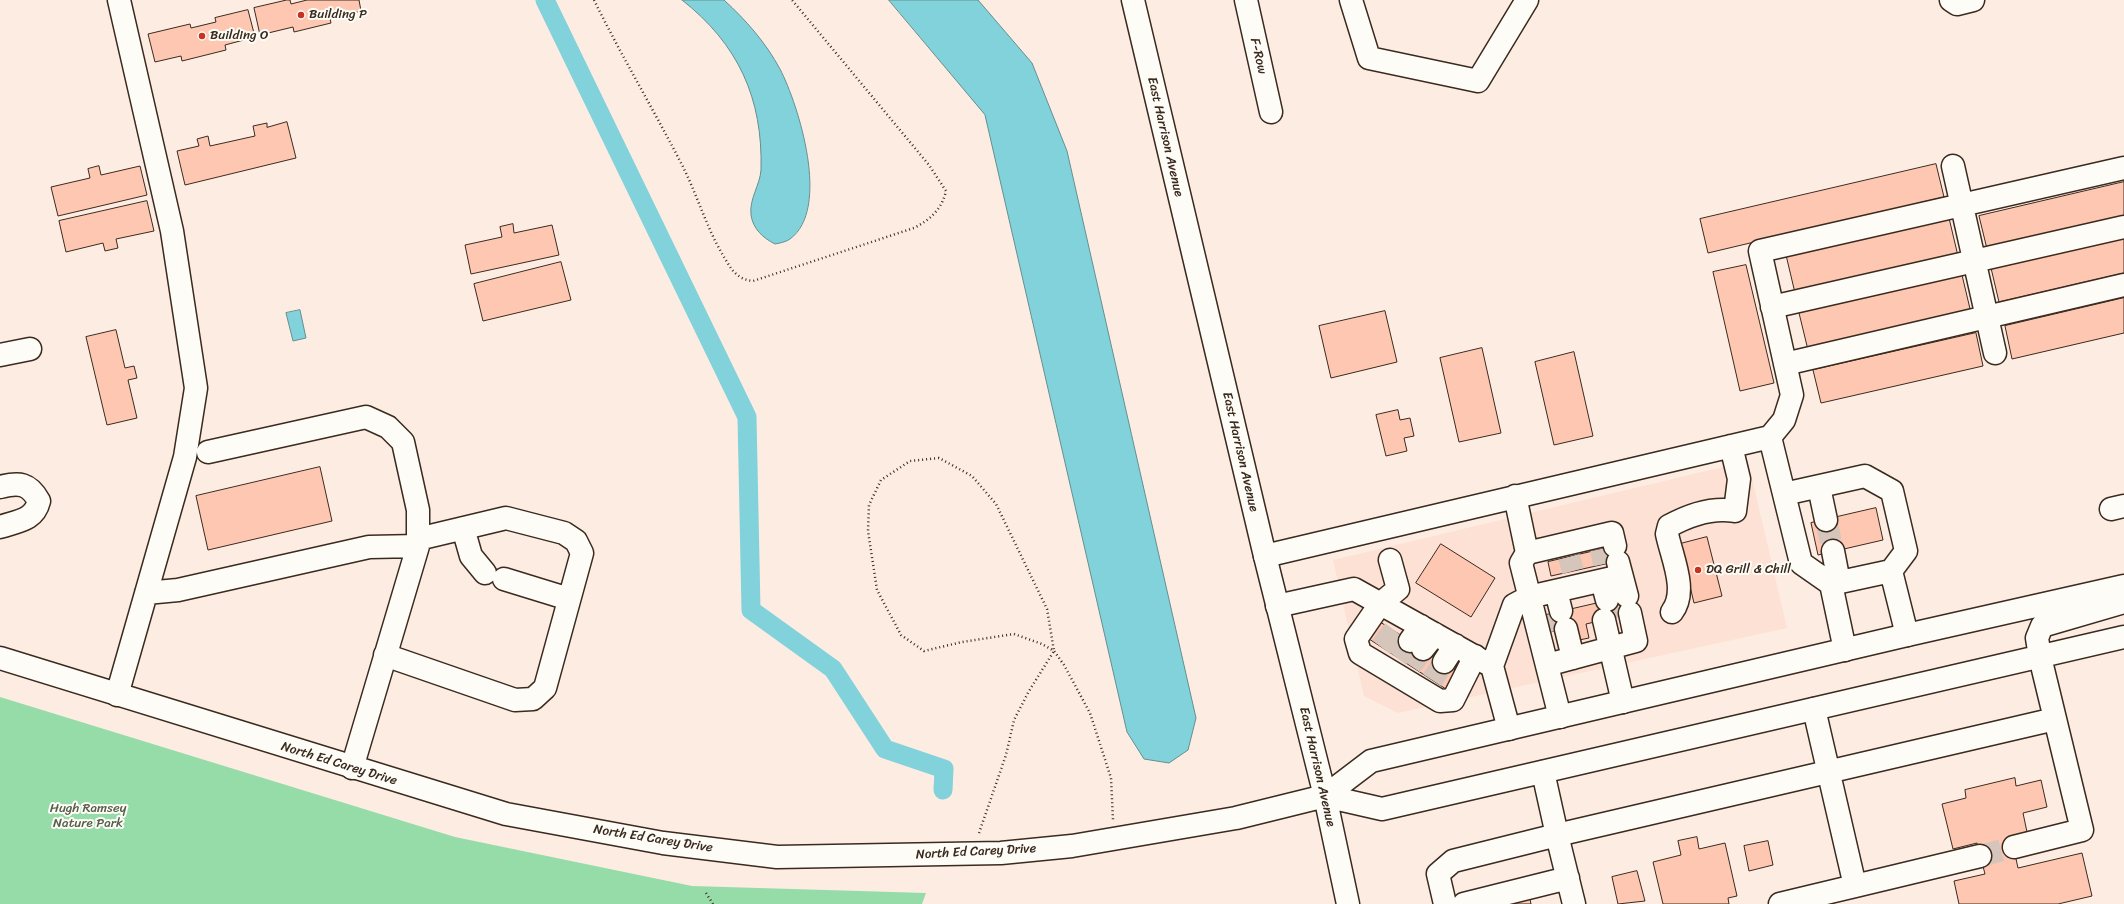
<!DOCTYPE html>
<style>
body{margin:0}
canvas{display:block;background:#fdece2}
</style>
<canvas width="2124" height="904"></canvas>
<script>
const ctx = document.querySelector('canvas').getContext('2d');
ctx.lineJoin = 'round';
function fillPath(path, color) {
  ctx.fillStyle = color;
  ctx.fill(path, 'evenodd');
}
function strokePath(path, color, width, dash) {
  ctx.strokeStyle = color;
  ctx.lineWidth = width;
  ctx.lineCap = dash ? 'butt' : 'round';
  ctx.setLineDash(dash || []);
  ctx.stroke(path);
}
function label(font, color, halo, rows, align = 'center') {
  ctx.font = font + ' Sriracha,sans-serif';
  ctx.lineWidth = 4;
  ctx.setLineDash([]);
  ctx.textBaseline = 'middle';
  ctx.strokeStyle = halo;
  ctx.fillStyle = color;
  for (const [text, x, y, turn = 0] of rows) {
    ctx.save();
    ctx.translate(x, y);
    ctx.rotate((+turn || 0) * Math.PI / 180);
    ctx.textAlign = isNaN(turn) ? turn : align;
    if (halo) ctx.strokeText(text, 0, 0);
    ctx.fillText(text, 0, 0);
    ctx.restore();
  }
}
fillPath(new Path2D(`
 M1748 461 1787 628 1398 713 1364 696 1333 560Z`), '#fde1d4');
fillPath(new Path2D(`
 M0 697 455 837 692 886 926 893 922 904H0Z`), '#96dca9');
const water = new Path2D(`
 M682 0H724C746 20 766 43 780 69 799 106 831 209 790 239 786 242 780 243 775 244 763 238 753 229 751 215 749 199 760 185 761 170 763 98 738 44 682 0Z
 M889 0H978L1032 63 1067 151 1196 718 1188 750 1169 763 1144 759 1127 732 985 115Z
 M300 310 306 338 293 341 286 313Z`);
fillPath(water, '#81d2da');
strokePath(water, '#658f8f', 1);
strokePath(new Path2D(`
 M545 0 747 417 751 610 833 669 885 749 944 769 943 790`), '#81d2da', 19);
const building = new Path2D(`
 M287 0H290L291 4 307 0H359L361 11 330 19 331 23 294 32 293 27 260 35 254 8Z
 M248 10 255 37 225 45 226 50 182 61 181 56 155 62 148 34 190 24 191 28 216 22 215 18Z
 M287 122 296 158 185 185 177 151 199 146 197 139 208 136 210 146 255 136 253 126 267 123V127Z
 M1936 164 1944 197 1708 253 1700 219Z
 M99 166 101 175 140 166 147 195 58 216 51 187 90 178 88 169Z
 M2124 182V217L1987 249 1979 216Z
 M147 201 154 231 116 239 118 248 105 251 103 243 66 252 59 221Z
 M1949 218 1958 256 1795 293 1786 255Z
 M513 224 514 233 552 225 559 255 471 274 465 245 502 237 500 227Z
 M2124 238V273L1999 302 1991 268Z
 M561 262 571 300 483 321 474 284Z
 M1746 265 1774 383 1740 391 1713 272Z
 M1962 275 1971 313 1808 350 1799 313Z
 M2124 298V333L2012 359 2005 326Z
 M1385 311 1397 362 1331 378 1319 326Z
 M116 330 125 368 134 366 137 378 128 380 137 418 107 425 86 337Z
 M1976 333 1983 366 1821 403 1813 370Z
 M1482 348 1501 433 1459 442 1440 358Z
 M1574 352 1593 436 1554 445 1535 362Z
 M1398 410 1400 420 1410 418 1414 436 1404 438 1407 451 1386 456 1376 415Z
 M320 467 332 521 208 550 196 496Z
 M1876 508 1883 540 1818 555 1811 523Z
 M1707 537 1722 596 1694 603 1680 544Z
 M1441 544 1495 578 1471 617 1416 583Z
 M1620 545 1623 560 1551 576 1548 562Z
 M1633 595 1637 612 1586 624 1589 638 1574 641 1571 627 1546 633 1542 616Z
 M1377 620 1460 673 1449 691 1366 637Z
 M2015 778 2016 786 2041 780 2047 807 2023 813 2027 832 2011 836 2018 868 2082 853 2092 896 2058 904H1959L1954 881 1985 874 1977 843 1953 849 1942 804 1966 798 1965 790Z
 M1697 837 1699 849 1725 843 1737 896 1728 898 1729 904H1663L1653 862 1681 855 1678 841Z
 M1768 841 1773 865 1749 871 1744 846Z
 M1637 871 1645 901 1618 904 1612 877Z
 M1530 899 1531 904H1510Z`);
fillPath(building, '#fec7b2');
strokePath(building, '#3b2a1e', 1);
strokePath(new Path2D(`
 M1826 520 1833 551
 M1601 549 1604 564
 M1569 557 1573 571
 M1616 598 1621 616
 M1547 615 1551 632
 M1381 647 1394 630
 M1397 658 1410 641
 M1411 666 1423 649
 M1432 680 1444 662
 M1980 856 2014 847`), '#d6c5bb', 22, [22, 11]);
const minor = new Path2D(`
 M1246 0 1271 112
 M1351 0 1369 58 1478 81 1527 0
 M1951 0 1957 4 1973 0
 M1953 166 1995 353
 M1772 307 2124 227
 M0 355 30 349
 M1785 364 2124 285
 M1770 437 1801 563 1831 584
 M208 452 366 417 388 427 403 442 418 510V546L352 768
 M0 487C19 482 29 483 39 501 34 521 17 521 0 527
 M1819 487 1826 520
 M1784 494 1865 476 1892 491 1906 551 1891 571
 M1515 496 1527 553 1521 563 1560 717
 M2111 509 2124 506
 M463 528 471 556 485 573
 M1833 551 1839 582
 M1527 553 1612 533 1615 546
 M1265 556 1770 437 1784 420 1792 395 1760 251 2124 168
 M1390 560 1398 589 1380 604 1356 639 1360 653 1440 701 1453 700 1475 656
 M1618 562 1627 596
 M504 579 569 599
 M1602 581 1607 600
 M1556 591 1561 611
 M146 593 178 590 369 547 418 546
 M1277 606 1354 589 1488 664
 M1672 612C1688 591 1672 558 1667 534L1669 526C1689 515 1713 507 1735 511L1739 479 1731 446
 M1604 620 1623 702
 M1566 629 1573 658
 M1410 641 1421 626
 M1423 649 1435 634
 M1845 650 1831 584 1891 571 1907 635
 M385 655 515 700 533 699 545 688 582 553 576 541 564 533 506 518 418 539
 M1444 662 1455 645
 M1547 665 1636 641 1630 613
 M117 695 185 457 196 388 172 231 119 0
 M1814 709 1855 886 1980 856
 M1509 729 1492 666 1514 605 1529 597 1621 576
 M1543 772 1557 835 2055 719
 M2014 847 2082 830 2040 657
 M1445 904 1438 874 1453 861 1557 835 1574 904
 M1464 904 1568 878
 M1780 904 1855 886`);
const major = new Path2D(`
 M1133 0 1265 556 1325 796 1348 904
 M2040 657 2037 638 2042 626 2124 602
 M0 658 506 814 663 843 777 857 1001 853 1072 846 1236 818 1325 796 1371 761 1907 635 2124 586
 M1325 796 1382 809 2124 637`);
strokePath(minor, '#3b2a1e', 25);
strokePath(major, '#3b2a1e', 25);
strokePath(new Path2D(`
 M594 0C621 55 652 107 680 161 698 195 707 232 729 265 734 274 742 280 753 281L914 228C930 220 942 209 946 191L929 165 792 0
 M979 833 1006 755 1014 720 1029 691 1054 651 1047 609 996 504 972 476 939 458 910 461 881 480 869 505 868 531 877 590 901 635 924 651 962 642 1014 634 1042 644 1054 651 1064 665 1090 713 1111 778 1113 820
 M706 893 713 904`), '#3b2a1e', 2.5, [1, 3]);
strokePath(minor, '#fdfcf7', 22);
strokePath(major, '#fdfcf7', 22);
for (const [x, y, r, color] of [
 [301,15,4,"#c8321e"],
 [202,36,4,"#c8321e"],
 [1698,570,4,"#c8321e"]
]) {
  const dot = new Path2D();
  dot.arc(x, y, r, 0, 2 * Math.PI);
  ctx.fillStyle = color;
  ctx.fill(dot);
  strokePath(dot, '#fdfcf7', 1.5);
}
label('13px', '#3b2a1e', '#fdfcf7', [
 ["Building P",309,15],
 ["Building O",210,36],
 ["DQ Grill & Chill",1706,570]
], 'left');
label('13px', '#3b2a1e', '#fdfcf7', [
 ["F-Row",1258,56,77],
 ["East Harrison Avenue",1165,137,77],
 ["East Harrison Avenue",1240,452,77],
 ["North Ed Carey Drive",339,764,17],
 ["East Harrison Avenue",1317,767,77],
 ["North Ed Carey Drive",653,839,9],
 ["North Ed Carey Drive",976,852,-3]
]);
label('13px', '#565f48', '#fdfcf7', [
 ["Hugh Ramsey",88,809],
 ["Nature Park",88,824]
]);
</script>
